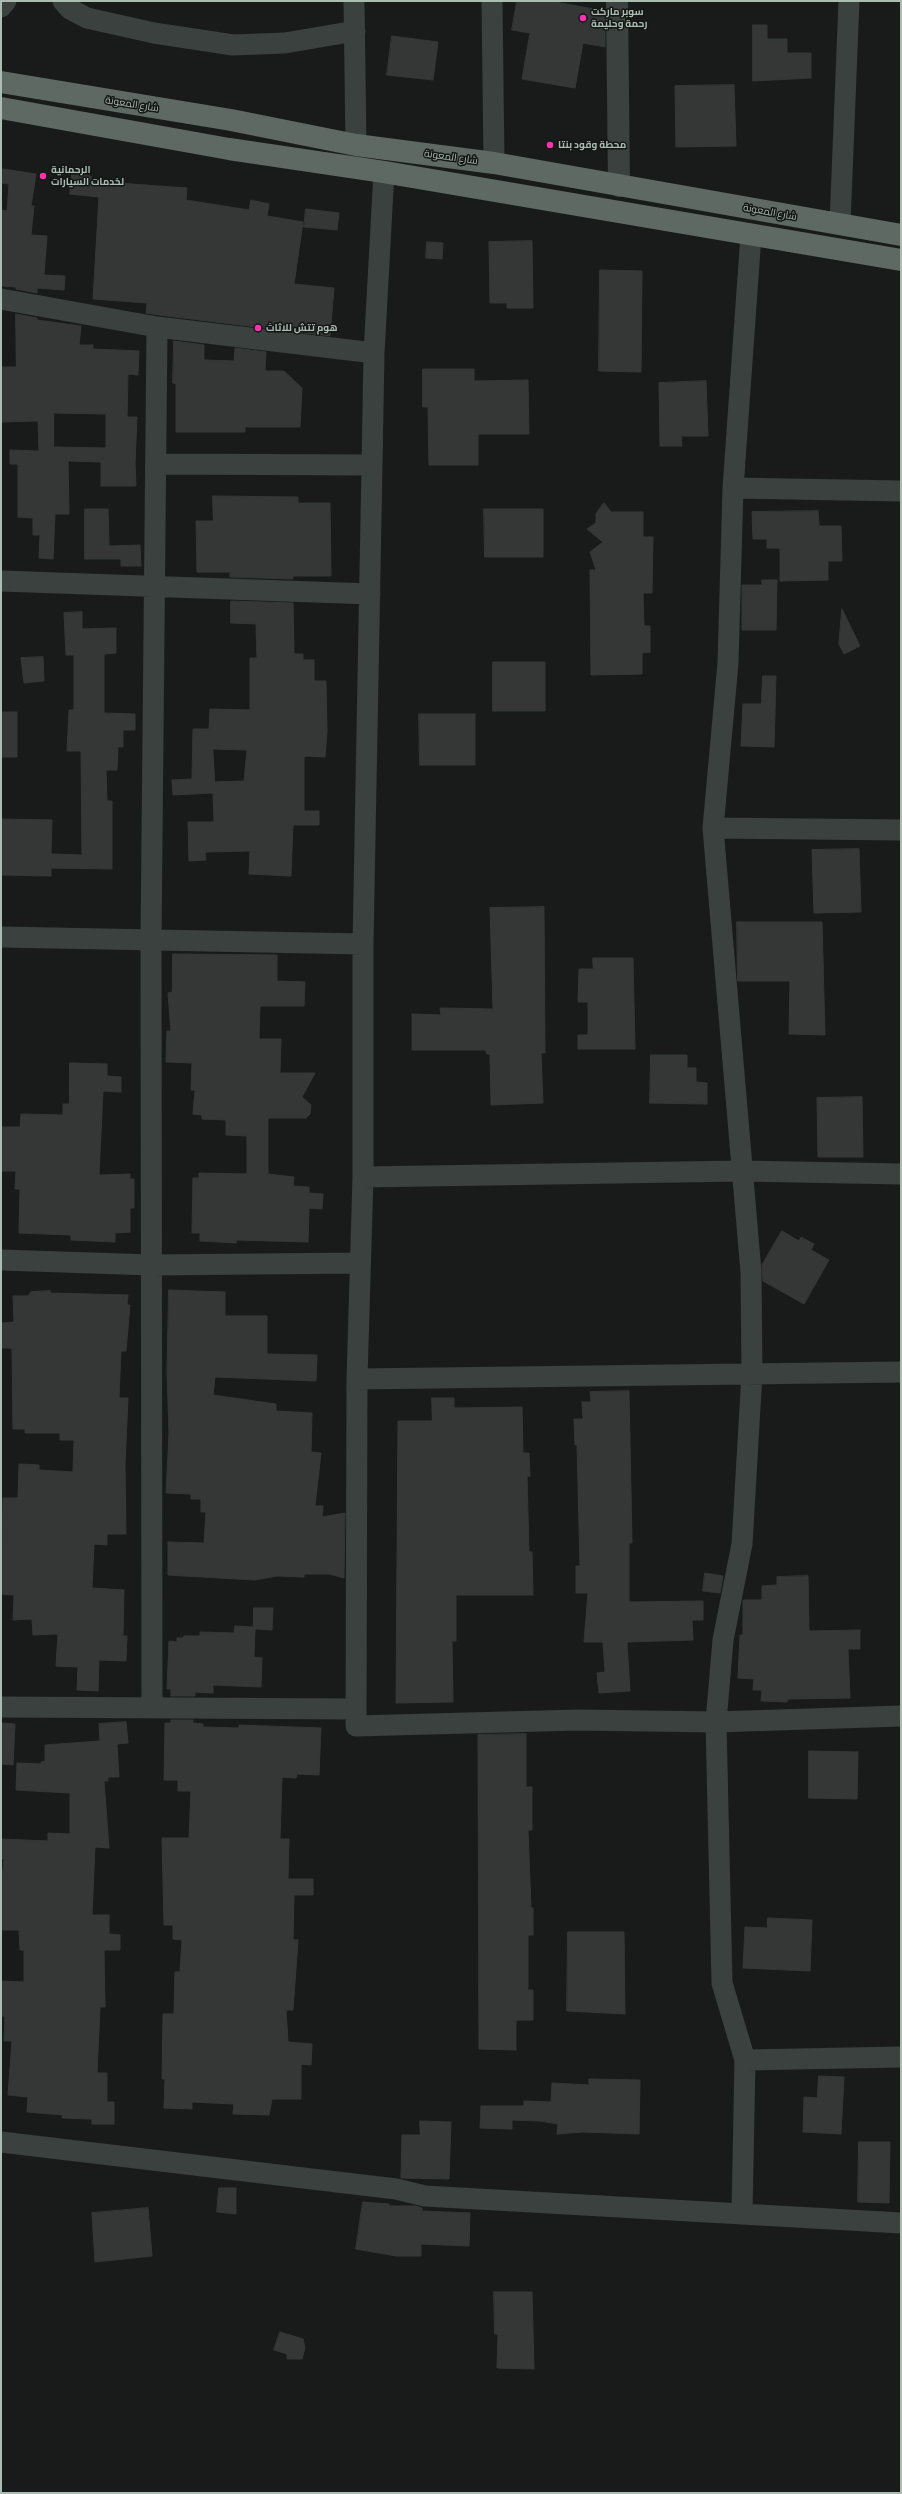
<!DOCTYPE html>
<meta charset="utf-8">
<style>
body{margin:0}
#map{position:relative;width:902px;height:2494px;overflow:hidden;background:#191b1b;font-family:Commissioner,sans-serif}
canvas{display:block}
.frame{position:absolute;inset:0;border:2px solid #abbcb2;pointer-events:none}
</style>
<div id="map">
<canvas width="902" height="2494"></canvas>
<div class="frame"></div>
</div>
<script>
const ctx = document.querySelector('canvas').getContext('2d');
ctx.lineJoin = 'round';
function fillPath(path, color) {
  ctx.fillStyle = color;
  ctx.fill(path, 'evenodd');
}
function strokePath(path, color, width, dash) {
  ctx.strokeStyle = color;
  ctx.lineWidth = width;
  ctx.lineCap = dash ? 'butt' : 'round';
  ctx.setLineDash(dash || []);
  ctx.stroke(path);
}
function label(font, color, halo, rows, align = 'center') {
  ctx.font = font + ' Commissioner,Cairo,sans-serif';
  ctx.lineWidth = 3;
  ctx.setLineDash([]);
  ctx.textBaseline = 'middle';
  ctx.strokeStyle = halo;
  ctx.fillStyle = color;
  for (const [text, x, y, turn = 0] of rows) {
    ctx.save();
    ctx.translate(x, y);
    ctx.rotate((+turn || 0) * Math.PI / 180);
    ctx.textAlign = isNaN(turn) ? turn : align;
    if (halo) ctx.strokeText(text, 0, 0);
    ctx.fillText(text, 0, 0);
    ctx.restore();
  }
}
const building = new Path2D(`
 M517 1H550L605 11V47L583 43 575 88 522 79 530 33 512 30Z
 M753 25H767V39H787V53H811V78L753 81Z
 M392 36 438 42 433 80 387 75Z
 M734 85 736 146 676 147 675 86Z
 M3 169 36 174 31 206H34L31 235 47 236 44 275 65 276 64 290 37 288V293L16 289V287L1 286V210L7 211 9 184 1 183Z
 M72 174 91 176V181L187 188 186 200 249 210 251 200 269 204 267 216 303 222 294 284 334 288 330 336 159 315 146 313 147 303 93 299 99 197 70 194Z
 M306 209 339 213 337 230 304 227Z
 M532 241 533 308H507V303H490L489 242Z
 M427 242 443 243 442 259 426 258Z
 M600 270 642 271 641 372 599 371Z
 M16 314 37 318V320L81 326 79 345H93V349L139 351 138 375 128 374 127 417H137L135 463 136 486H101V462L68 461 69 514H55L53 559 39 558 40 535H33V518L18 517V464H10V450L39 451 38 421 1 422V367H16ZM54 413 106 414V448L54 447Z
 M174 341 204 345V360L234 361 235 348 266 352 265 371H284L302 388 300 427H245V432H176V384L173 383Z
 M423 369H474V381L528 380 529 434H478V465H429L428 407H423Z
 M706 381 708 436H681L682 446H660L659 383Z
 M213 496 298 497V503H330L331 576H293V579L230 577V572H197L196 521H213Z
 M604 503 611 512H643V537H653L652 593H643L644 626H650V652L642 653V674L591 675 590 570H596L590 552 603 542 587 529 596 523V514Z
 M85 509H108L109 546 140 545 141 566H121V559H85Z
 M484 509H543V557H485Z
 M818 511 819 526H841L842 561H828V580L780 581V548H767V539H753L752 512Z
 M762 580H777L776 630H742V585H762Z
 M231 601 293 603 294 654H303V660H314V681H326L327 731 325 757 307 756 304 757V811H319V825H293L291 876 249 874 250 851 205 852 206 860 189 861 188 822H214L213 793 173 795 172 780 192 779 193 729H209L210 709 250 710V658H257L256 624 231 623ZM213 749 247 750 244 781 215 782Z
 M842 609 860 646 844 654 839 644Z
 M82 612V629L116 628V653L104 654V713L135 714V730H123V747H118L117 770H106L107 801H112V869L51 868V876L1 875V819L52 820 51 854 82 855 81 751H67L69 710H74V655H66L64 613Z
 M43 657 44 681 24 683 21 658Z
 M493 662H545V711H493Z
 M763 676H776L774 747 741 746 743 704H761Z
 M1 712H17V757H1Z
 M419 714H475V765H420Z
 M859 849 861 912 814 913 812 850Z
 M544 907 545 1053H541L543 1103 491 1105 490 1054H487L486 1050H412V1014L441 1015 440 1008 493 1009 490 908Z
 M737 922H822L825 1035 789 1034 790 981H738Z
 M173 954 277 955V981L305 982 304 1006H260L259 1039H281L280 1073H315L302 1097 311 1105 310 1114 306 1118H268V1174L294 1177 293 1186 309 1187V1193L323 1194 322 1209 309 1208 308 1242 236 1240V1243L219 1242 200 1241V1233H192L193 1178H199V1173L247 1174V1136L226 1135V1120L202 1119V1115L193 1114 195 1090H191L192 1063 166 1062 167 1031H171L168 993 172 992Z
 M593 958H633L635 1049H578V1035H588V1002H578L579 969H593Z
 M651 1055H687V1068H696V1082L707 1083V1104L650 1103Z
 M70 1063 107 1064V1076L121 1077V1092L103 1091 99 1175 130 1174V1179H134V1208H130V1232L115 1233V1242L71 1240V1235L19 1233 20 1189H15L16 1171H1V1127H20L21 1114 63 1115V1104H69Z
 M862 1097 863 1157H818L817 1098Z
 M782 1231 799 1241 801 1237 814 1244 811 1250 829 1260 804 1304 763 1281 762 1265Z
 M169 1290 225 1292V1316H267V1354L317 1355 316 1381 215 1377 213 1395 276 1404V1411L312 1413 311 1452 321 1453 315 1506H323L322 1517 345 1513 344 1578 329 1574H304V1577L277 1576 255 1580 168 1575V1542L204 1543 206 1512H201V1499H191V1494L166 1493 169 1434 167 1371Z
 M50 1291V1293L128 1295 127 1305H130L126 1351H121L119 1398H128L125 1465 126 1534H107V1545L94 1544 92 1588 124 1590 123 1636H127L126 1661 99 1660 98 1691 77 1690 78 1667 56 1666 58 1634 33 1635 32 1619 13 1620 14 1595 1 1594 3 1498H18L19 1464 39 1465V1470L73 1472 74 1440H60V1433H25V1429H13L12 1348H2L1 1323 14 1322 13 1296H28L31 1292Z
 M629 1391 632 1543H629V1602L703 1601V1620H692L693 1640 627 1642 630 1691 599 1693 597 1673 605 1672 603 1642H584L588 1593H576V1566H580L577 1445H575L574 1419H583L582 1402H591L590 1392Z
 M432 1398H454V1408L522 1407 523 1453H529L530 1476H527L529 1552H532L533 1595H456V1641H452L453 1702 396 1703 398 1421H432Z
 M705 1573 723 1576 720 1593 703 1591Z
 M808 1576 809 1631 860 1630V1649H848L850 1698 788 1699 787 1702 761 1701 762 1690H753L754 1679 738 1678 740 1635H743V1600H762V1586L777 1585V1577Z
 M254 1608H273L272 1630 255 1629 254 1657 262 1658 261 1687 213 1685V1693L195 1692V1696H171V1689H167L169 1641 177 1642V1638H183L184 1636H200V1632L234 1633 235 1626 253 1627Z
 M171 1720H193V1723L203 1724V1727L239 1728V1725L321 1728 319 1775 297 1774 296 1778 282 1777 280 1839H289L288 1879H313V1895H294L293 1940H298L293 2010H286L288 2042 312 2044 311 2065 301 2064V2099H272L269 2115 233 2114 234 2104 192 2102V2109L164 2108 165 2079H162L163 2014H174L175 1972H180L182 1940 173 1939V1925H164L162 1838H189L191 1791H178V1780H164L165 1723H171Z
 M126 1722 128 1743 117 1744 119 1777H108V1781H104L109 1848 95 1847 92 1915H109V1934L120 1935V1950H104L105 2007H100L97 2073H107V2102H114V2124H92V2119L62 2118 63 2115 27 2112 28 2097 8 2095 12 2041H4L5 2016H1V1981L24 1982V1950H20L19 1930H1V1890L4 1859H1V1839L48 1841V1833L70 1834V1793L16 1790 17 1763 41 1764V1762L45 1761V1745L100 1741 99 1724Z
 M1 1723 15 1724 13 1765 1 1764Z
 M526 1734V1787H532V1830H528L531 1908H533V1935H528V1990H533V2020H516V2050L479 2049 478 1735Z
 M809 1751 858 1752 857 1799 809 1798Z
 M768 1918 812 1920 810 1971 743 1968 745 1927 767 1928Z
 M568 1932H624L625 2014 567 2011Z
 M819 2076 844 2077 841 2134 803 2132 804 2097 817 2098Z
 M589 2079 640 2080 639 2134 583 2132 557 2134 558 2124 540 2121 512 2120V2129L480 2128 481 2106H524V2101L551 2102 552 2083 589 2085Z
 M420 2121 451 2122 449 2179 401 2178 402 2135H420Z
 M859 2142H890L889 2203 858 2202Z
 M219 2188H236V2214L217 2212Z
 M363 2202 389 2204V2206H416L422 2208V2211L470 2213 469 2246 421 2244V2256H396L356 2249Z
 M148 2208 152 2256 95 2262 92 2213Z
 M494 2292H532L534 2369 497 2368 498 2334H495Z
 M280 2332 303 2339 305 2348 302 2359H287V2354L274 2350Z`);
fillPath(building, '#343736');
strokePath(building, '#333836', 1);
strokePath(new Path2D(`
 M63 1 70 9 87 18 154 33 233 45 285 43 355 31
 M354 1 356 145
 M492 1 494 163
 M1 7 6 1
 M384 172 374 353 372 465 363 944V1177L357 1379 356 1726 578 1720 716 1722 901 1716
 M840 224 849 1
 M1 299 157 327 374 353
 M156 464 372 465
 M733 488 901 491
 M1 581 370 594
 M713 828 901 830
 M1 937 363 944
 M363 1177 742 1171 901 1174
 M1 1260 152 1265 360 1263
 M357 1379 901 1372
 M1 1707 355 1709
 M152 1707 151 939 157 327
 M745 2060 901 2057
 M1 2142 396 2189 425 2196 901 2223
 M742 2213 745 2060 722 1983 716 1722 723 1640 742 1544 752 1374 751 1272 713 828 728 663 733 488 751 235`), '#3a413e', 21);
strokePath(new Path2D(`
 M617 1 619 186`), '#3a413e', 22);
strokePath(new Path2D(`
 M1 82 231 120 356 145 494 163 901 235
 M1 108 229 149 384 172 901 260`), '#5e6963', 22);
for (const [x, y, r, color] of [
 [583,18,4,"#fb31b0"],
 [550,145,4,"#fb31b0"],
 [43,176,4,"#fb31b0"],
 [258,328,4,"#fb31b0"]
]) {
  const dot = new Path2D();
  dot.arc(x, y, r, 0, 2 * Math.PI);
  ctx.fillStyle = color;
  ctx.fill(dot);
  strokePath(dot, '#141716', 1.5);
}
label('bold 10px', '#abbcb2', '#141716', [
 ["سوبر ماركت",591,12],
 ["رحمة وحليمة",591,24],
 ["محطة وقود بنتا",558,145],
 ["الرحمانية",51,170],
 ["لخدمات السيارات",51,182],
 ["هوم تتش للاثاث",266,328]
], 'left');
label('10px', '#abbcb2', '#141716', [
 ["شارع المعونة",132,104,9],
 ["شارع المعونة",451,157,8],
 ["شارع المعونة",770,212,10]
]);
</script>
